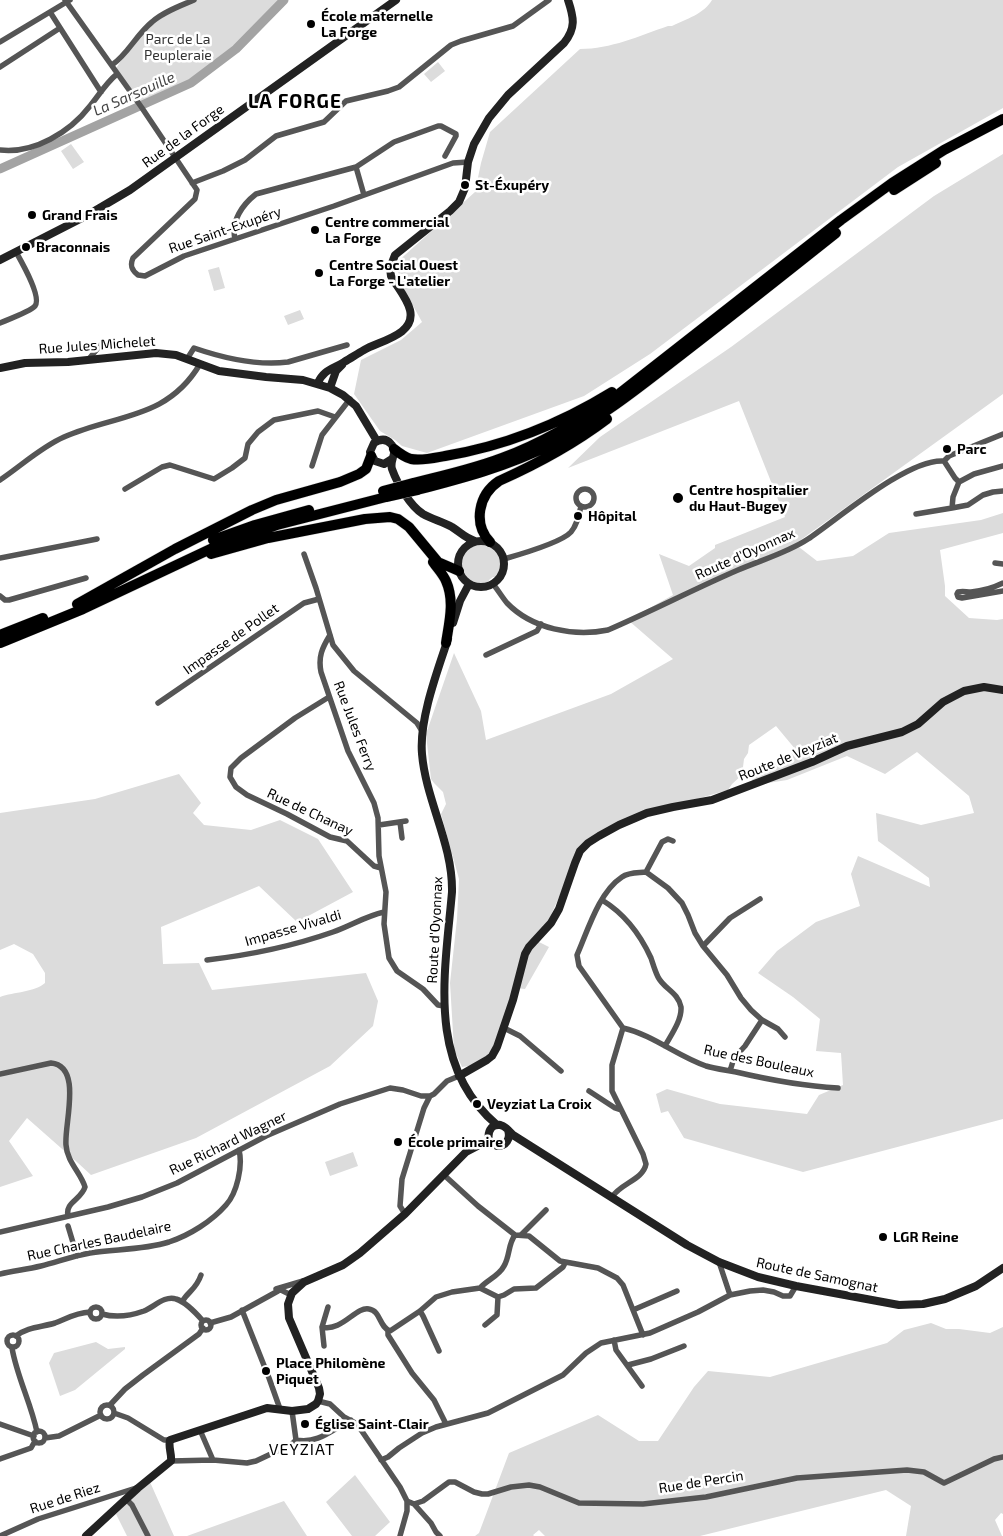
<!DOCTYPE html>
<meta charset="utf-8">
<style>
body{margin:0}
canvas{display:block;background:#fff}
</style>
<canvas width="1003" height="1536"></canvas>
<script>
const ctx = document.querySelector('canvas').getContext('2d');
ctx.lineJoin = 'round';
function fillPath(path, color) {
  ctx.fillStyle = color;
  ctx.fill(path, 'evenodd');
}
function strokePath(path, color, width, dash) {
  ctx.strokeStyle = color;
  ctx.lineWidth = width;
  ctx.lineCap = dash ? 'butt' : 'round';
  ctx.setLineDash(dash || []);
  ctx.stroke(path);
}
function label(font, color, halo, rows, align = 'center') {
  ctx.font = font + ' "Exo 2",sans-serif';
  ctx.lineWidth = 5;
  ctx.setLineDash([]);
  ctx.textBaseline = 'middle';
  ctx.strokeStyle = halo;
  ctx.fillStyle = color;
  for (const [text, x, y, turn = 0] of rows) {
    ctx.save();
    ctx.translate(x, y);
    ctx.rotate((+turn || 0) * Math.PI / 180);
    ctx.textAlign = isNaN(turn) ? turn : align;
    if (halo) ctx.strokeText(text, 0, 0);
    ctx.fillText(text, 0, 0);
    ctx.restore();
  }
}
fillPath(new Path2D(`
 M194 0H278L281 4 236 49 191 83 168 94 138 103 115 70 128 50 152 22Z
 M712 0H1003V108L898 167 650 354 584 396 427 453 402 446 395 440 380 431 354 394 361 360 401 340 422 322 401 284 396 263 475 192 481 163 490 132 580 49C611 49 639 36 668 26H672C686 19 704 14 712 0Z
 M438 62 445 71 431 82 424 74Z
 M71 144 84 162 73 169 61 151Z
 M1003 154V394L795 544 817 561 853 556 889 533 981 520 1003 513V533L940 550 945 586V596L969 618 997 620 1003 619V1119L803 1172 684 1138 668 1111 661 1113 656 1094 667 1089 720 1104 807 1114 819 1095 843 1085 841 1053 816 1051 820 1019 793 997 758 973 777 951 816 922 860 906 851 874 858 856 930 887 929 878 878 841 876 813 921 825 974 813 969 796 917 752 885 774 847 756 787 780 749 786 754 776 772 766 796 750 776 726 749 745 748 753 744 759 742 775 732 784 728 790 690 801 648 809 583 843 539 942 549 947 525 989 515 988 496 1045 486 1056 475 1065 462 1067 454 1049 450 983 457 919 459 879 441 814 446 804 443 792 434 783 431 779 426 734 454 653 481 711 486 740 611 694 673 659 628 620 673 595 659 554 689 566 715 548V545L785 517 739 401 568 468 600 437 731 347 934 196Z
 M219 267 225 288 214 291 208 270Z
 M300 310 304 319 288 325 284 316Z
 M476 544C497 543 508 560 496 578L493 577 489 580 488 584C460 586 450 556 476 544Z
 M179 774 201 803 193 813 204 825 251 830 280 820 318 839 353 892 297 922 259 886 161 927 163 964 199 963 212 990 366 973 378 1001 373 1026 330 1066 196 1138 91 1175 78 1163 27 1118 9 1141 33 1176 0 1187V997C14 992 35 992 45 983V973L33 954 14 944 0 950V813L95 799Z
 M353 1152 358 1166 330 1176 325 1162Z
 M931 1323 946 1329H959L990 1333 1003 1327V1514L1001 1513 995 1520 1002 1536H906L911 1506 886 1490 700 1536H545L539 1530 533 1535 534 1536H475L479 1533 509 1453 598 1415 639 1441H658L694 1387 708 1371 770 1377 887 1343 904 1330Z
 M96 1342 108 1349 125 1347V1349L75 1390 60 1396 49 1363 54 1353Z
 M355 1475 390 1522 375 1536H352L326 1502Z
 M150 1482 174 1536H127L116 1514Z
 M284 1501 307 1536H187Z`), '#dcdcdc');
strokePath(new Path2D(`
 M0 169 191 83 236 49 284 0`), '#a3a3a3', 9);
const highway = new Path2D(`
 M894 190 936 163
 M394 449C399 453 404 457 411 459 422 461 434 458 445 456 505 446 560 424 612 392
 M413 483C443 476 473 469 502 458 545 442 583 419 620 393L841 220 892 183 944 150 1003 119
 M417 490C463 478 508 466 550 445 601 419 645 383 690 348 739 310 787 272 836 233
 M213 540 255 525 309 510
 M490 542C473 524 478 495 499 481 537 464 574 444 607 419
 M211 554 268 538 365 519 390 517 398 519 409 527 438 562 459 571
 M433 562C437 568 443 574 446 581 455 601 449 623 446 643
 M77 604 175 549 252 510 276 500 340 482 359 474 366 469 371 456
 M0 635 43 618
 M0 643 83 609 221 544 277 525 386 497`);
strokePath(highway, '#dbdbdb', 11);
strokePath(new Path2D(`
 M65 0 142 108 197 190 195 199 133 258C130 265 131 270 138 275L145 276 184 256 334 206 453 163 468 162
 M50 12 101 92
 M0 42 70 0
 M112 65C128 54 136 35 152 22 163 12 180 6 194 0
 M0 67 60 28
 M0 150C34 154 70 132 90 106 99 95 106 83 117 74
 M356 167 364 195
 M192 183 223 171 245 160 276 136 324 122 346 101 388 91 399 87 451 45 461 41 513 26 549 0
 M235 239C231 221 242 205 256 194L356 167 394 142 438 126H441L456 134V136L445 156
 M0 323C7 320 31 311 35 306 42 297 21 261 16 252
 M187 359 194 348C223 358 256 366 288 362L347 345
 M88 360 103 342
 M944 461 955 478 959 482 974 474 1003 466
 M312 466 322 435 350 399
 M0 480C21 466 41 447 64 437 115 414 167 420 200 364
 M959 482 953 497 952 508 968 505 983 495 993 492 1003 491
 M576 498a9 9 0 1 1 18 0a9 9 0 1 1-18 0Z
 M125 489 162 467 170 465 214 479 232 468 245 458 248 444 258 432 274 420 318 411 335 417
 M916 514 952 508
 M304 554 316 588 333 645 354 671 417 723 422 731
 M0 558 97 539
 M504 559C518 555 562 542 571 532 577 525 579 515 581 506
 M995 563 1003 564
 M1003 583C993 588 982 591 971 592 966 592 963 591 958 592L957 594 958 597 962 598 1003 591
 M493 584C498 590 502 597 507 603 532 629 574 637 608 630 652 611 694 589 738 570 761 560 787 553 808 539 838 519 908 458 944 461L949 456 1003 434
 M0 596 5 600H9L86 578
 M330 635C322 648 318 657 321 672L348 751 374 803 378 818 379 856 386 892 384 924 389 958 397 971 423 989 438 1005 444 1006
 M486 655 537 631 541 624
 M329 697 295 718 241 758 231 768 230 777 236 787 247 795 287 814 330 837 347 841 374 866 381 868
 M158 703 304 603 319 599
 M400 822 402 838
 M379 825 406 821
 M646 872 662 842 668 839 673 841
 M602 900C625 914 640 934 651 958 653 964 655 971 658 977 664 989 678 992 681 1007 682 1020 671 1035 665 1046
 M703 946 730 918 760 899
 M207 960C250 955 293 946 333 932 350 926 366 916 384 912
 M504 1028 520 1036 561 1071
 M623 1028C653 1035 677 1056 706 1066 716 1069 726 1070 736 1072 770 1080 803 1086 838 1088
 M730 1071 734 1058 745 1046 762 1020
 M0 1074 51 1063C83 1066 64 1124 66 1145 67 1162 81 1173 85 1187 81 1200 65 1202 68 1216
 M589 1091 615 1108 621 1110
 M444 1175 478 1206 515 1235 529 1236 560 1261 598 1268 617 1278 623 1285 643 1335
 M612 1197C621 1183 643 1180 646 1164L643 1154 612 1091V1065L623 1028 579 966 577 955C588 930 599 892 622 877 629 872 638 873 646 872L668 888 682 903 688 915 695 933 703 946 727 975 741 998 751 1010 762 1020 778 1029 785 1037
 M405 1214 400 1206 402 1179 424 1108 430 1096
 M68 1226 77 1256
 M0 1232 108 1207 142 1197 177 1183 266 1136 340 1104 390 1088 403 1090 421 1096H430L434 1094 447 1081 459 1076
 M521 1235 546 1210
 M719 1262 730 1295
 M0 1274C14 1271 28 1269 41 1266 57 1262 73 1256 90 1253 116 1249 143 1250 169 1242 190 1235 212 1221 226 1205 237 1193 243 1166 239 1150
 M480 1288 498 1297 504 1295 514 1289 536 1288 563 1267 565 1263
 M276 1289 303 1281
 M182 1302C188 1291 196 1290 201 1275
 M90 1313a6 6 0 1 1 12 0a6 6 0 1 1-12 0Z
 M242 1310 269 1378 280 1409
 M633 1310 677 1291
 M420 1311 423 1316 439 1351
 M102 1314C116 1318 130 1316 144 1311 154 1307 165 1295 176 1299 186 1302 196 1313 203 1321
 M201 1325a5 5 0 1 1 10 0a5 5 0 1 1-10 0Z
 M210 1323 231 1317 278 1291 281 1290 291 1295
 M485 1325 497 1315 498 1297
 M322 1327C342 1332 356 1306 369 1309 381 1311 379 1327 390 1331L420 1311 436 1297 452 1292 480 1288C487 1280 499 1276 504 1266 510 1256 508 1244 515 1235
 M388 1330V1335L412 1373 434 1400 446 1424
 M7 1341a6 6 0 1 1 12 0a6 6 0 1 1-12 0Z
 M16 1336C27 1327 42 1327 55 1323 68 1318 75 1313 90 1312
 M614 1340 616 1350 642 1386
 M324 1346 322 1327 328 1307
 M12 1348C17 1377 31 1403 37 1432
 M628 1365 651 1359 684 1346
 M318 1401 330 1404 344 1417 357 1424 400 1487 407 1501V1511L400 1536
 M110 1405 125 1389 143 1375 199 1334 203 1328
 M100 1412a7 7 0 1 1 14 0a7 7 0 1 1-14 0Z
 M292 1411 296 1440
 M114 1413 128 1418 164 1440H170
 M0 1424 34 1436
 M200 1430 213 1460
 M33 1437a6 6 0 1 1 12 0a6 6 0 1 1-12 0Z
 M45 1438 59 1436 101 1415
 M296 1440C319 1444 331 1430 351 1420
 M0 1459 31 1448 35 1441
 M381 1460 388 1457 399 1448 422 1433 436 1427 488 1413 563 1375 586 1353 601 1343 650 1333 698 1312 730 1295 750 1291 763 1290 774 1292 783 1296H790L796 1286
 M171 1461 213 1460 247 1463 256 1461 292 1444 296 1440
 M126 1499 132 1505 148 1536
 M407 1501 414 1504 423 1501 449 1482H455L474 1492 482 1494H488L511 1487 529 1485 540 1487 579 1503 643 1504 706 1497 797 1478 907 1470 924 1472 944 1483 994 1459 1003 1457
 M414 1504 431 1523 436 1532 440 1536
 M0 1536 38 1519 136 1488`), '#555', 5.5);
strokePath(new Path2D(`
 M0 260 86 216 130 190 396 0
 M0 368 25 363 68 362 156 353 176 355 219 371 266 377 303 380 330 388 343 395 356 406 377 441
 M318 383C323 370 333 369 344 362 351 358 357 354 364 350 379 341 416 335 410 310 407 298 397 287 391 276L390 268 395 255 450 211 459 202 465 188 468 162 474 144 489 118 508 95 564 43C576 28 574 18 568 0
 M330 388 336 371 342 365
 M392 459 384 464 375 461 370 452 374 443C380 439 386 438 391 444 399 452 389 460 392 469 397 483 410 506 423 514 432 519 443 522 452 527 460 532 465 538 475 541
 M458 564a23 23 0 1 1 46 0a23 23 0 1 1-46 0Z
 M453 623 460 601 469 584
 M448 639C437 672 419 720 422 754 426 801 453 844 452 892 445 973 426 1065 497 1125
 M459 1076 487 1060 492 1056 497 1047 513 1000 525 954 529 947 551 923 559 909 575 863 580 851 588 843 599 836 619 825 647 813 673 807 712 800 812 762 847 746 902 732 918 724 943 702 964 691 984 687 1003 690
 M508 1130C511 1139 506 1146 497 1146L489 1140C487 1131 493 1121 503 1126 507 1128 510 1132 513 1135L687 1245 719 1262 758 1277 796 1286 899 1305 923 1304 945 1299 976 1286 1003 1268
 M86 1536 138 1488 171 1461C172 1454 168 1447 170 1440L267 1408 292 1411 308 1409 316 1404 318 1401 320 1394 319 1388 289 1318 288 1304 292 1293 304 1282 343 1265 360 1253 405 1214 466 1152 489 1140`), '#222', 8);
strokePath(highway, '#000', 10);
const highwayBridge = new Path2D(`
 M383 491 413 483
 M386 497 417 490`);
strokePath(highwayBridge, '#dbdbdb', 11, []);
strokePath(highwayBridge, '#000', 10);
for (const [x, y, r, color] of [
 [311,24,5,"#000"],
 [465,185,5,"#000"],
 [32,215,5,"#000"],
 [315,230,5,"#000"],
 [26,247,5,"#000"],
 [319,273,5,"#000"],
 [947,449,5,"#000"],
 [678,498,6,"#000"],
 [578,516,5,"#000"],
 [477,1104,5,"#000"],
 [398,1142,5,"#000"],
 [883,1237,5,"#000"],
 [266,1371,5,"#000"],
 [305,1424,5,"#000"]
]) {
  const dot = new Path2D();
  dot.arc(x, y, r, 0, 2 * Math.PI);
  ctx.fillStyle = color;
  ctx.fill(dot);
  strokePath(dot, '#fff', 2);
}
label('bold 14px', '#000', '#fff', [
 ["École maternelle",321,16],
 ["La Forge",321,32],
 ["St-Éxupéry",475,185],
 ["Grand Frais",42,215],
 ["Centre commercial",325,222],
 ["La Forge",325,238],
 ["Braconnais",36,247],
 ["Centre Social Ouest",329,265],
 ["La Forge - L'atelier",329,281],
 ["Parc",957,449],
 ["Centre hospitalier",689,490],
 ["du Haut-Bugey",689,506],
 ["Hôpital",588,516],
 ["Veyziat La Croix",487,1104],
 ["École primaire",408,1142],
 ["LGR Reine",893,1237],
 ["Place Philomène",276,1363],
 ["Piquet",276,1379],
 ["Église Saint-Clair",315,1424]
], 'left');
label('14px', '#333', '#fff', [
 ["Parc de La",178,39],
 ["Peupleraie",178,55]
]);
label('14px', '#000', '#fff', [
 ["Rue de la Forge",183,136,-36],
 ["Rue Saint-Exupéry",225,230,-19],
 ["Rue Jules Michelet",97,345,-4],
 ["Route d'Oyonnax",745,554,-24],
 ["Impasse de Pollet",231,639,-35],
 ["Rue Jules Ferry",355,726,69],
 ["Route de Veyziat",788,757,-22],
 ["Rue de Chanay",310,812,25],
 ["Impasse Vivaldi",293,928,-16],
 ["Route d'Oyonnax",435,930,-87],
 ["Rue des Bouleaux",759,1061,12],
 ["Rue Richard Wagner",228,1143,-26],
 ["Rue Charles Baudelaire",99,1241,-12],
 ["Route de Samognat",817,1275,12],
 ["Rue de Percin",701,1482,-9],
 ["Rue de Riez",65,1498,-18]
]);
label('italic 15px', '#444', '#fff', [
 ["La Sarsouille",134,94,-24]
]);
ctx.letterSpacing = '1px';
label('16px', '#000', '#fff', [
 ["VEYZIAT",302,1450]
]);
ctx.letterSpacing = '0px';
ctx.letterSpacing = '1px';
label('bold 19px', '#000', '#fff', [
 ["LA FORGE",295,102]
]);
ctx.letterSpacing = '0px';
</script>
